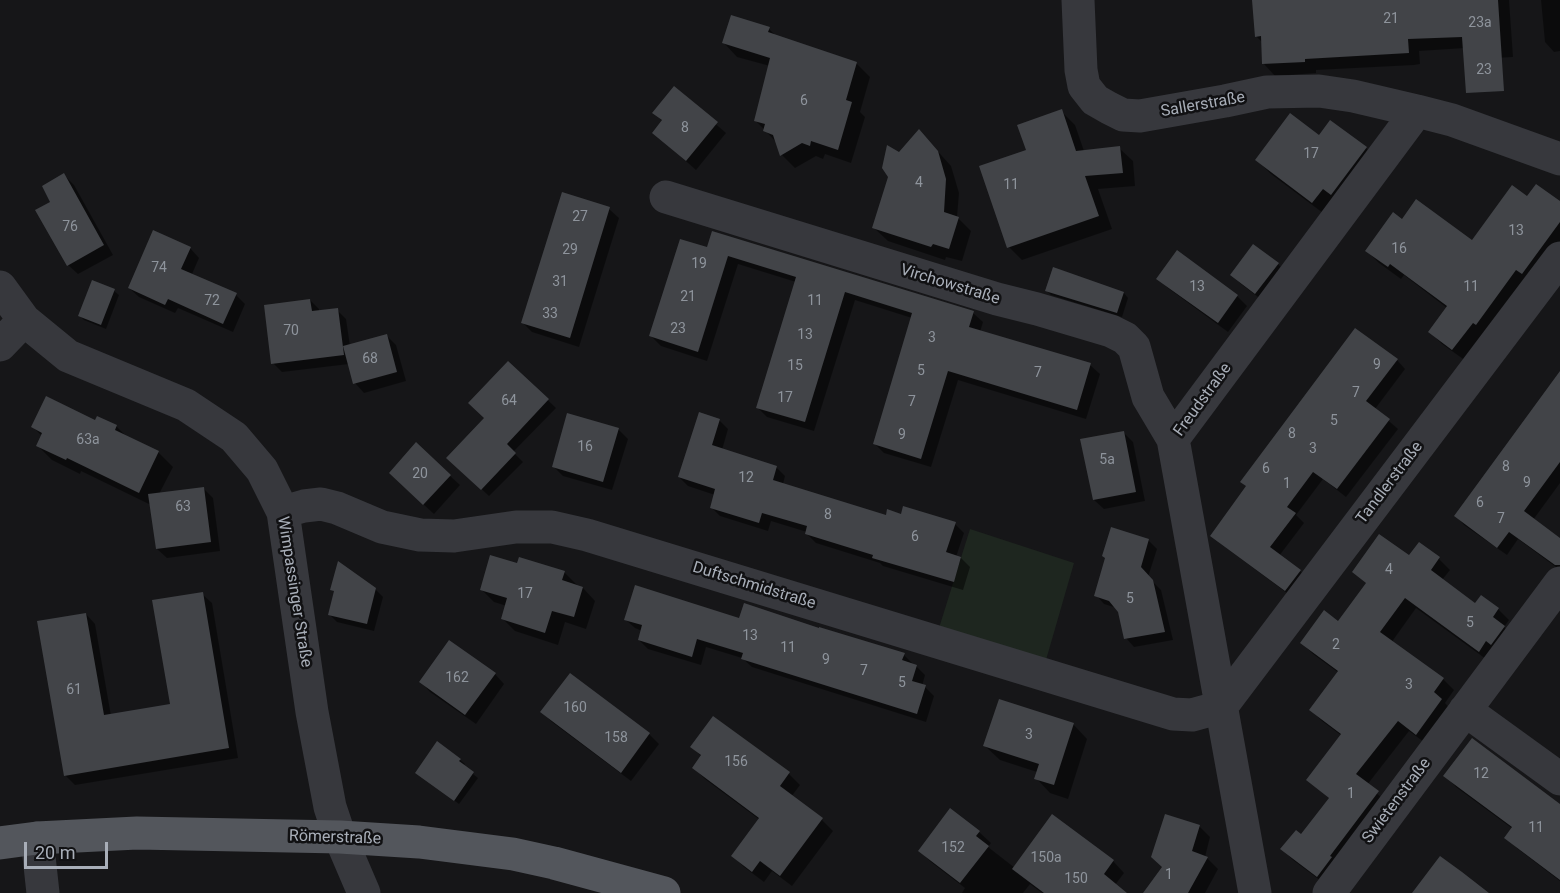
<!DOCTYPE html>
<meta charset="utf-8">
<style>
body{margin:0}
#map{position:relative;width:1560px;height:893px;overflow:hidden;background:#161618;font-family:Roboto,sans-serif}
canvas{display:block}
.scale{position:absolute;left:24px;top:842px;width:84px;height:27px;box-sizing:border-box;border:3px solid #a8aeb8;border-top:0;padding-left:8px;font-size:18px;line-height:21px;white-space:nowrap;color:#a8aeb8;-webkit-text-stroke:4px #111113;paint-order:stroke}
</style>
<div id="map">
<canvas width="1560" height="893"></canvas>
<div class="scale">20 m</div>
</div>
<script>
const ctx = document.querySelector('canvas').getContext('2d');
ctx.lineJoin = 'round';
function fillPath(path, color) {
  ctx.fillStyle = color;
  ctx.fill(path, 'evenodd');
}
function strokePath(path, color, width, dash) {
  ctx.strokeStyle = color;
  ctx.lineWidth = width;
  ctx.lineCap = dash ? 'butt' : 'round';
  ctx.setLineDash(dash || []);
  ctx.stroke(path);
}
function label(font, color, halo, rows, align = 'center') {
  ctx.font = font + ' Roboto,sans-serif';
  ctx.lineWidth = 5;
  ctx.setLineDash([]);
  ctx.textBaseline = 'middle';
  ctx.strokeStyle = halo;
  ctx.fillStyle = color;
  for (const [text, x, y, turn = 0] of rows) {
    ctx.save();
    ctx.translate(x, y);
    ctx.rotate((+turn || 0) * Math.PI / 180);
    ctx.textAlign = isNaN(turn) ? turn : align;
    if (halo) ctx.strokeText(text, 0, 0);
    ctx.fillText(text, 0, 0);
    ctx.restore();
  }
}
fillPath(new Path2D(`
 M970 529 1074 563 1046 660 939 628Z`), '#1e261f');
fillPath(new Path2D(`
 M1254 0H1509L1513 57 1476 59 1465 48 1419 51 1420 64 1414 65 1316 70V73L1275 76 1264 64 1262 42 1256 36Z
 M1541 0H1560V51L1554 52 1545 42Z
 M769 29 777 37 857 64 870 77 860 112 865 117 851 163 825 154 823 159 816 156 795 168 782 155 778 144 755 120 770 66 737 57 724 43Z
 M674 88 726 133 696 170 654 133 663 122 654 112Z
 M1061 111 1075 125 1084 151 1119 148 1133 161 1135 186 1098 189 1112 229 1022 260 1009 247 1028 151Z
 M1319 137 1366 148 1380 163 1327 216 1271 174 1257 160Z
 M932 145 951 166 959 193 957 217 971 231 962 261 946 257 945 260 888 241 874 228 890 176 899 154Z
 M64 175 74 185 113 255 78 274 68 265Z
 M1560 203V252L1466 361 1442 344 1430 332 1447 308 1404 275 1401 279 1379 263 1367 251 1402 221 1472 242Z
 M609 209 619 218 579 347 532 332 523 323Z
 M681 241 973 313 983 322 980 332 1090 365 1100 374 1086 419 958 380 931 467 884 453 874 443 912 318 855 300 814 431 767 417 757 407 796 282 738 264 707 361 661 346 651 336Z
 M190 248 199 258 192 274 236 295 245 304 233 332 178 308 175 313 139 297 129 288Z
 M1177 252 1237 296 1247 306 1228 332 1168 288 1158 279Z
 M1278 264 1287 274 1266 303 1241 284 1232 275Z
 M1046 290 1124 293 1128 298 1122 317 1051 295Z
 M114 291 119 295 106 329 84 320 80 316Z
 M310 300 319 309V312L337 310 346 319 350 346 387 336 396 345 406 381 364 393 355 383 349 364 282 372 273 363Z
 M1397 360 1405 369 1375 409 1398 429 1346 497 1323 479 1296 515 1304 523 1279 556 1300 571 1309 580 1295 599 1221 544 1212 535Z
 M509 363 556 408 513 452 523 462 489 496 456 465 486 418Z
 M1560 374V483L1533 520 1560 540V570L1518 539 1507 555 1464 525 1456 516Z
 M98 418 116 426 127 437 158 452 173 467 159 494 203 488 213 498 220 551 167 558 157 549 151 505 81 471 80 474 52 460 38 446 42 436 33 427 96 422Z
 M719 420 728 429 722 450 776 467 785 476 783 484 887 517 902 516 955 524 964 533 956 557 961 558 970 567 963 590 883 566 880 563 816 543 807 534V532L771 521 768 531 720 516 711 507 715 495 688 486 679 477Z
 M618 429 628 439 612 490 563 476 553 466Z
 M1123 432 1133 442 1145 501 1104 509 1094 500Z
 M416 445 460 485 434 514 400 483Z
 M1112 529 1149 541 1157 549 1148 577 1161 590 1173 640 1134 647 1126 638 1117 608 1104 604 1096 595 1106 559Z
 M1409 557 1439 559 1450 570 1442 580 1475 605 1498 609 1509 620 1504 627 1515 638 1490 662 1416 608 1391 643 1443 679 1454 690 1445 703 1452 711 1428 745 1409 731 1367 785 1389 804 1329 887 1293 860 1282 849 1301 836 1330 799 1308 780 1342 736 1322 721 1311 710 1339 673 1313 654 1302 643 1338 623 1367 584 1354 572Z
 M518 565 564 572 577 585 583 588 595 601 586 629 565 622 558 645 515 631 503 619 507 606 494 602 481 589Z
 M332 589H375L383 597 374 631 337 622 329 614 335 592Z
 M202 594 212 603 238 758 75 785 65 775 86 614 95 624 111 716 172 706Z
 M626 620H740L820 630 904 655 913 664 912 665 916 666 925 675 922 686 925 687 934 696 926 722 752 667 742 658 706 647 701 665 648 649 639 640 642 631 635 628Z
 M495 674 504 684 476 724 430 692 421 682Z
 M570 675 649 734 659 744 631 781 552 722 542 712Z
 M714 718 789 774 800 785 791 797 822 820 833 831 792 886 772 871 764 882 744 867 733 856 760 820 705 779 694 768 702 757 692 747Z
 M1073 724 1087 739 1068 799 1050 793 1036 778 1037 772 1000 760 985 746Z
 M438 743 460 760 465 764 463 766 478 778 459 804 417 773Z
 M1445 775 1560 806V881L1518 849 1506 838 1513 829 1456 787Z
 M1199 826 1210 837 1205 857 1207 858 1218 869 1205 893H1145Z
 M979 832 991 843 988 847 1015 868 1113 861 1124 873 1115 885 1119 893H1042L1030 884 1023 893H962L965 888 931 862 920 851Z`), '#0007');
fillPath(new Path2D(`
 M1252 0H1498L1504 91 1466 93 1462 37 1408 39 1409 53 1305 59V62L1262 64 1261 36 1255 37Z
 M731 15 770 27 768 32 857 62 846 100 852 102 838 150 811 141 810 146 802 143 780 156 773 135 763 131 765 124 754 121 770 58 722 43Z
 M674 86 718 122 686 161 652 133 662 120 652 113Z
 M1062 109 1076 151 1120 146 1123 173 1085 176 1099 216 1007 248 979 166 1026 150 1017 125Z
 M1290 113 1319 135 1330 120 1367 147 1331 195 1323 189 1312 203 1255 160Z
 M919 129 938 151 946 179 944 212 959 217 949 249 933 244 931 247 872 228 888 177 882 168 887 145 899 152Z
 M64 173 104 245 67 266 35 210 50 202 42 186Z
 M1536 184 1560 201V222L1522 274 1516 270 1476 325 1473 323 1452 350 1428 332 1447 306 1390 264 1388 267 1365 251 1393 212 1402 219 1416 199 1472 240 1512 185 1527 196Z
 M562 192 610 207 570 338 521 323Z
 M153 230 191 247 181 269 237 293 223 324 168 299 165 305 128 288Z
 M712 231 974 311 969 327 1091 363 1077 410 948 371 921 459 873 444 912 313 845 292 805 422 756 408 796 277 728 256 698 352 649 336 680 239 707 247Z
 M1253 244 1279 263 1255 294 1230 275Z
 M1177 250 1238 295 1218 323 1156 279Z
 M1053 267 1124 292 1117 313 1045 291Z
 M92 280 115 289 101 325 78 316Z
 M310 299 312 311 338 308 344 355 271 364 264 305Z
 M1355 328 1398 359 1366 401 1390 419 1337 489 1313 472 1287 507 1296 513 1270 547 1301 570 1285 591 1210 536 1246 486 1240 482Z
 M387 334 397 372 353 384 343 346Z
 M508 361 549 399 507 444 516 453 481 490 446 458 484 418 468 403Z
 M1560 371V462L1524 511 1560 538V565H1555L1509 532 1497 548 1454 516Z
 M46 396 95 420 97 416 117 425 115 430 159 451 139 493 67 458 66 460 36 446 42 433 31 427Z
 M699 412 720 419 712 445 777 466 773 480 886 515 887 509 901 514 903 506 956 522 946 552 961 557 954 582 872 558 873 555 805 534 807 526 762 513 759 523 710 508 715 489 678 477Z
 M567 413 619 428 603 482 552 467Z
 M1124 431 1136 492 1093 500 1080 439Z
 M416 442 451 475 423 505 389 473Z
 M204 487 211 542 156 549 148 494Z
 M1111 527 1149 539 1141 567 1153 580 1165 632 1124 639 1118 612 1109 601 1094 596 1105 558 1102 556Z
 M1379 534 1409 555 1419 542 1440 557 1431 570 1475 603 1481 595 1499 608 1493 617 1505 626 1491 645 1486 641 1479 652 1405 598 1380 632 1444 678 1434 692 1442 699 1416 735 1398 721 1356 774 1379 791 1330 856 1332 857 1317 877 1280 849 1296 830 1301 834 1329 798 1306 780 1341 734 1309 710 1338 671 1300 643 1324 610 1338 621 1366 583 1352 572Z
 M490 555 517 563 519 557 565 571 562 580 583 587 574 617 552 611 545 633 501 619 507 598 480 590Z
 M338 561 376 588 367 624 328 615 334 591 330 590Z
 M635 585 739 618 744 603 819 628V627L905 653 902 660 917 665 912 681 926 685 917 714 741 659 743 653 697 639 692 657 638 640 642 625 624 620Z
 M203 592 229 748 64 776 37 621 86 613 104 715 170 704 152 600Z
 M449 640 496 673 465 715 419 682Z
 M570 673 650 733 621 773 540 712Z
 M999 699 1074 723 1054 785 1034 779 1039 764 983 746Z
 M713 716 790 772 780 786 823 818 780 876 760 861 752 872 731 856 759 818 692 768 701 755 690 747Z
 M1472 738 1560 804V880L1504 838 1512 827 1443 776Z
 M437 741 461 759 459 761 474 772 454 801 415 773Z
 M950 808 980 831 976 836 989 846 960 883 918 851Z
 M1052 814 1114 860 1104 874 1127 893H1044L1012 869Z
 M1165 814 1200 825 1192 851 1208 857 1188 893H1143L1162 867 1151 857Z
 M1440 856 1462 872 1489 893H1412Z`), '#424448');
strokePath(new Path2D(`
 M1078 0 1081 70 1084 86 1095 100 1109 108 1123 115 1140 116 1225 101 1267 92 1319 91 1353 96 1417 111
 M666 197 997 299 1037 309 1111 331 1125 338 1134 347 1148 397 1173 439
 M0 287 24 320 68 356 186 405 234 437 262 470 283 512 312 712 330 807 340 837 364 893
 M0 345 24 320
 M283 512 304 506 321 504 337 508 382 527 420 535 454 536 516 527H552L587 535 1173 714 1192 715 1221 707 1560 258
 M1465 710 1560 779
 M37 838 43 893
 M1255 893 1173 439 1417 111 1452 120 1560 159
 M1329 893 1560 583`), '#37383d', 33);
strokePath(new Path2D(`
 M0 843 37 838 137 833 340 837 419 842 513 854 554 863 664 893`), '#53565c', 33);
label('14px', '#8e949c', null, [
 ["21",1391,19],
 ["23a",1480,23],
 ["23",1484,70],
 ["6",804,101],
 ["8",685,128],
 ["17",1311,154],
 ["4",919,183],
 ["11",1011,185],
 ["27",580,217],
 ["76",70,227],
 ["13",1516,231],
 ["16",1399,249],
 ["29",570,250],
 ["19",699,264],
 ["74",159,268],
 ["31",560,282],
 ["13",1197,287],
 ["11",1471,287],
 ["21",688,297],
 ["72",212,301],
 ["11",815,301],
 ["33",550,314],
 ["23",678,329],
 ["70",291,331],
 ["13",805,335],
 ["3",932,338],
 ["68",370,359],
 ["9",1377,365],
 ["15",795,366],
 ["5",921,371],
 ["7",1038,373],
 ["7",1356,393],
 ["17",785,398],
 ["64",509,401],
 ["7",912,402],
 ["5",1334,421],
 ["8",1292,434],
 ["9",902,435],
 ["63a",88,440],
 ["16",585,447],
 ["3",1313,449],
 ["5a",1107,460],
 ["8",1506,467],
 ["6",1266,469],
 ["20",420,474],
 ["12",746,478],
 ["9",1527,483],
 ["1",1287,484],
 ["6",1480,503],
 ["63",183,507],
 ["8",828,515],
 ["7",1501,519],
 ["6",915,537],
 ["4",1389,570],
 ["17",525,594],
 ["5",1130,599],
 ["5",1470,623],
 ["13",750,636],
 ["2",1336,645],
 ["11",788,648],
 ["9",826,660],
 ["7",864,671],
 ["162",457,678],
 ["5",902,683],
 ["3",1409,685],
 ["61",74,690],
 ["160",575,708],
 ["3",1029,735],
 ["158",616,738],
 ["156",736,762],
 ["12",1481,774],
 ["1",1351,794],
 ["11",1536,828],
 ["152",953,848],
 ["150a",1046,858],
 ["1",1169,875],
 ["150",1076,879]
]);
label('16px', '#a8aeb8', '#111113', [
 ["Sallerstraße",1203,105,-10],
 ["Virchowstraße",950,285,17],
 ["Freudstraße",1203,400,-54],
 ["Tandlerstraße",1390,483,-53],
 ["Duftschmidstraße",754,586,17],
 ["Wimpassinger Straße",294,592,81],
 ["Swietenstraße",1397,801,-53],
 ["Römerstraße",335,838,2]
]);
</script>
